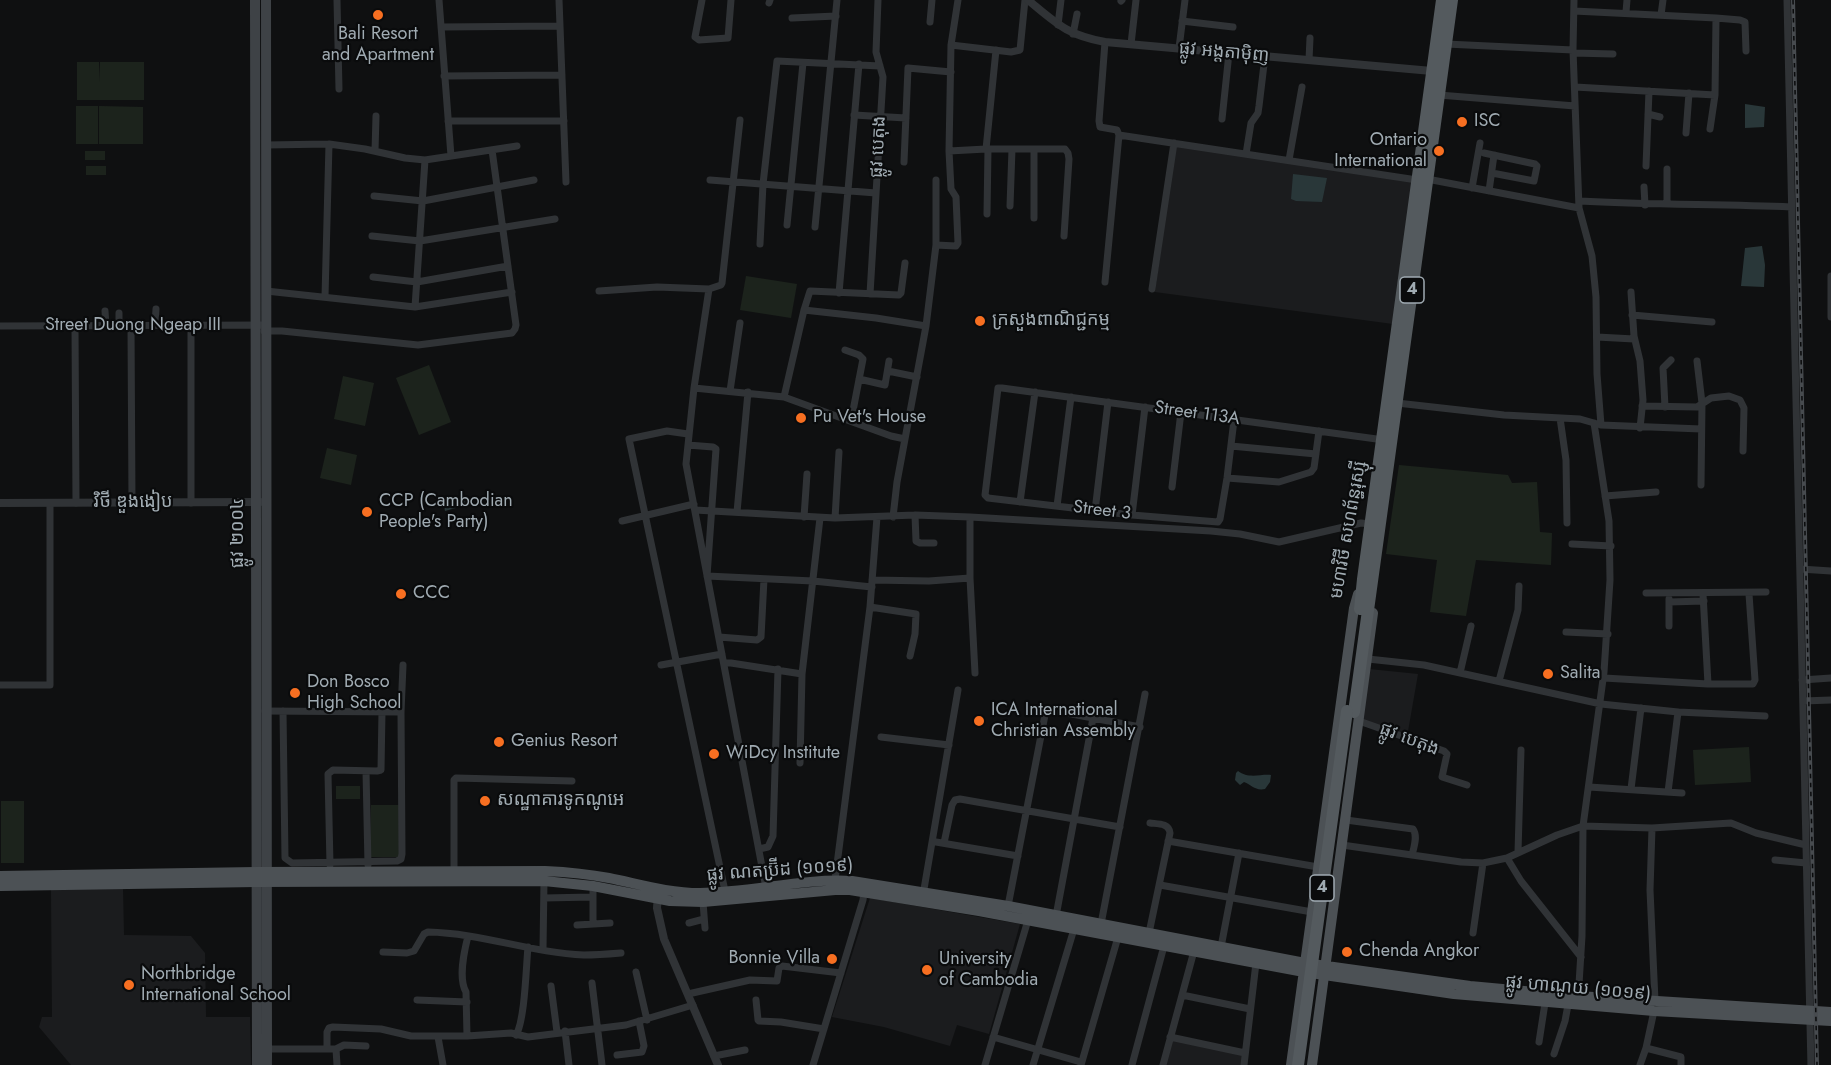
<!DOCTYPE html>
<meta charset="utf-8">
<style>
body{margin:0}
canvas{display:block;background:#0f1011}
</style>
<canvas width="1831" height="1065"></canvas>
<script>
const ctx = document.querySelector('canvas').getContext('2d');
ctx.lineJoin = 'round';
function fillPath(path, color) {
  ctx.fillStyle = color;
  ctx.fill(path, 'evenodd');
}
function strokePath(path, color, width, dash) {
  ctx.strokeStyle = color;
  ctx.lineWidth = width;
  ctx.lineCap = dash ? 'butt' : 'round';
  ctx.setLineDash(dash || []);
  ctx.stroke(path);
}
function label(font, color, halo, rows, align = 'center') {
  ctx.font = font + ' Jost,"Noto Sans Khmer",sans-serif';
  ctx.lineWidth = 4.5;
  ctx.setLineDash([]);
  ctx.textBaseline = 'middle';
  ctx.strokeStyle = halo;
  ctx.fillStyle = color;
  for (const [text, x, y, turn = 0] of rows) {
    ctx.save();
    ctx.translate(x, y);
    ctx.rotate((+turn || 0) * Math.PI / 180);
    ctx.textAlign = isNaN(turn) ? turn : align;
    if (halo) ctx.strokeText(text, 0, 0);
    ctx.fillText(text, 0, 0);
    ctx.restore();
  }
}
fillPath(new Path2D(`
 M1179 145 1412 181 1393 324 1155 292 1175 147Z
 M1369 669 1418 674 1407 737 1362 719Z
 M51 889H123L124 935 191 936 205 953 206 1017H250L251 1065H71L39 1027 42 1017H52Z
 M870 898 1020 924 989 1034 957 1025 950 1046 884 1027 832 1017Z
 M1171 1035 1246 1051 1244 1065H1165Z`), '#1b1c1e');
fillPath(new Path2D(`
 M77 62H99V82L100 62H144V100H77Z
 M76 106H98V144H76Z
 M99 106 143 107V144H99Z
 M85 151H105V160H85Z
 M86 166H106V175H86Z
 M746 276 797 284 791 318 740 310Z
 M429 365 451 422 419 435 396 378Z
 M343 376 374 383 365 426 334 419Z
 M327 448 357 455 351 485 320 478Z
 M1399 465 1508 475 1512 483 1537 482 1540 532 1552 533 1551 565 1476 560 1466 616 1430 612 1437 560 1386 554Z
 M1749 747 1751 782 1695 785 1693 750Z
 M336 786H360V799H336Z
 M1 801H24V863H1Z
 M371 805H401V857H370Z`), '#1c231c');
fillPath(new Path2D(`
 M1745 104 1765 107 1764 127 1745 128Z
 M1293 174 1327 178 1322 202 1296 201 1291 199Z
 M1762 246 1765 265 1764 287 1741 286 1745 248Z
 M464 495 466 505 445 511 443 500Z
 M1238 771C1248 779 1260 774 1271 775L1270 782 1265 789C1255 791 1252 785 1244 782L1240 785 1235 780 1236 773Z`), '#293739');
strokePath(new Path2D(`
 M337 0 339 89
 M439 0 451 156
 M559 0 566 182
 M702 0 695 37 699 40 728 38 731 0
 M1574 0 1573 50 1579 208 1592 256 1596 297 1597 374 1601 425
 M1787 0 1811 1065
 M1121 1 1122 0
 M769 3 770 0
 M1574 11 1716 18 1715 95 1575 87
 M1626 12 1627 0
 M1661 15 1663 0
 M792 18 836 16
 M1716 18 1740 20 1745 22 1746 51
 M1182 21 1233 27
 M930 22 932 0
 M1058 25 1061 0
 M441 27 560 26
 M1073 34 1077 14
 M1105 42 1099 121 1100 127 1117 130 1119 135 1417 180
 M1131 44 1136 0
 M1446 44 1573 50
 M951 45 1011 52 1020 50 1025 0
 M1179 48 1185 0
 M1573 53 1613 54
 M1309 60 1310 38
 M444 76 562 75
 M1439 95 1575 106
 M1648 114 1660 117
 M854 115 906 118
 M1222 119 1229 53
 M740 120 722 283 721 285 709 289 694 388 686 464 766 888
 M448 121H564
 M1710 129 1715 95
 M1686 133 1689 93
 M266 145 329 144 365 149 405 158 425 160 517 146
 M986 149 996 50
 M375 151 376 116
 M949 151 986 149H1065L1068 153 1069 159 1064 236
 M1484 153 1535 164 1537 166 1534 181 1492 173
 M1246 154 1251 123 1258 113 1259 106 1265 56
 M1289 160 1302 87
 M904 162 908 68 951 72
 M1646 166 1649 91
 M1427 179 1579 208
 M710 180 876 193
 M1644 187 1645 205
 M1472 188 1480 143
 M1489 191 1494 155
 M374 196 423 201 534 180
 M1580 201C1650 205 1721 204 1791 207
 M1667 204V169
 M1010 206 1012 149
 M987 214 988 149
 M1034 218V149
 M787 225 803 63
 M815 227 837 0
 M372 236 420 241 555 219
 M760 244 763 184 777 61 880 66
 M936 245 956 246 958 243 956 197 951 189 949 151 951 45 958 0
 M1831 276V317
 M373 277 417 282 508 266
 M1105 282 1119 135
 M1152 289 1174 143
 M266 291 415 307 512 292
 M599 291 657 287 709 289
 M1631 292 1634 336 1640 361 1643 400 1640 428
 M839 293 859 64
 M870 294 883 77 876 52 878 0
 M325 297 329 144
 M415 307 425 160
 M804 310 876 318 926 326
 M105 311 106 326
 M119 313V326
 M1632 315 1712 322
 M155 325 156 309
 M0 326 266 325
 M75 326 76 503
 M131 326 132 503
 M264 331H282L418 345 512 333 515 329 516 325 492 150
 M1597 337 1634 339
 M845 350 859 355 863 359 851 421
 M1697 361 1702 403 1701 485
 M888 371 917 377
 M859 379 885 385 889 361
 M694 388 784 397 891 436 905 439
 M730 391 740 323
 M784 397 804 310 810 291 899 295 901 293 905 263
 M1397 403 1504 415 1580 419 1601 425 1701 429
 M1642 406 1697 407 1711 398 1729 396 1740 400 1744 408 1743 451
 M1665 407 1663 368 1671 360
 M1560 418 1566 460 1567 523
 M1234 420 1227 478 1220 519 1218 522 1132 515 988 498 985 495 998 388H1002L1384 440
 M688 434 667 431 629 439 725 891
 M688 445 713 447 716 449 707 576 813 581 872 587
 M1231 446 1316 454
 M1227 478 1279 482 1311 472 1314 468 1319 431
 M1172 487 1181 412
 M1605 496 1656 492
 M1020 502 1035 392
 M191 503V325
 M1057 506 1071 397
 M695 510 835 518 915 515 970 517 1211 531 1240 534 1279 542 1361 523 1370 524
 M1095 511 1108 402
 M737 512 748 392
 M915 515 916 541 920 543H934
 M1132 515 1145 407
 M804 517 807 474
 M893 517 897 482 926 326 936 245V180
 M970 517V578L975 673
 M835 518 839 452
 M622 521 694 504
 M1572 544 1611 546
 M1800 569 1831 571
 M872 580 929 581 970 578
 M1646 593 1766 592
 M1703 594 1708 684
 M1669 602 1704 601
 M870 607 916 614 915 634 910 656
 M1669 626V599
 M1566 632 1608 634
 M719 637 757 640 761 637 764 579
 M1368 659 1424 665 1601 704 1678 712 1765 716
 M724 663H731L802 674
 M661 665 722 654
 M1460 673 1471 626
 M1604 678 1708 684H1753L1755 680 1749 594
 M1802 680 1831 678
 M1499 681 1518 610 1519 586
 M0 685H50V503
 M1803 701 1831 700
 M265 711 401 712
 M283 711 285 858 292 863 397 861 401 859 402 854 401 712 403 665
 M1359 721 1444 751 1447 754 1442 777 1467 785
 M881 737 949 745
 M800 763 802 674 820 518
 M366 771 368 865
 M1589 787 1682 793
 M1631 789 1641 708
 M1668 792 1678 712
 M1346 820 1413 829C1418 836 1414 847 1412 855
 M1652 828 1650 890 1655 1001
 M1168 841 1318 867
 M936 842 1018 856
 M944 843 952 805 955 800 960 799 1120 827
 M1342 845 1461 862 1483 863 1507 858 1557 835 1583 826 1652 828 1731 823 1756 833 1806 845
 M759 849 768 847 773 836 778 669
 M1518 852 1521 750
 M1507 858 1521 881 1581 957
 M1775 860 1806 863
 M330 865 328 774 333 770 377 771 381 770 382 711
 M454 871V780L456 778 572 781
 M835 880 870 607 877 517
 M1160 885 1312 912
 M923 895 958 690
 M544 898 592 897
 M703 902 705 928
 M1008 906 1045 715 1047 711 1051 710 1140 727
 M1056 916 1093 718
 M689 923 704 919
 M593 924V886
 M1101 924 1145 694
 M577 925 610 923
 M1149 933 1170 833C1169 823 1158 824 1150 823
 M1473 933 1483 863
 M1221 947 1239 853
 M543 949 544 881
 M383 952 407 953 414 951 424 934 428 932C481 933 532 953 584 955 596 955 609 954 621 953
 M636 972 647 1020
 M592 983 602 1065
 M551 986 557 1032
 M688 994 750 980 777 981 779 968 782 966 841 973
 M1182 995 1250 1009
 M417 1000 467 1002
 M756 1000 758 1020 759 1021 781 1022 824 1029
 M1578 1000 1582 936 1583 826 1604 672 1610 580 1609 521 1594 423
 M565 1031 569 1065
 M516 1035C525 1020 526 967 528 947
 M467 1036 466 992C458 978 464 952 468 936
 M438 1037 443 1065
 M993 1037 1081 1062
 M1170 1037 1245 1053
 M1539 1042 1545 1003
 M1646 1048 1681 1057V1065
 M267 1049H336L344 1045 366 1046
 M327 1049V1032L329 1028 333 1027 381 1029 411 1036H467L511 1033 528 1037 626 1025 693 1005
 M336 1049 337 1065
 M1554 1054 1565 1021 1568 1005
 M617 1055 642 1052 644 1046 639 1021
 M714 1056 745 1050
 M813 1065 863 900 864 892
 M985 1065 1028 920
 M1033 1065 1074 929
 M1081 1065 1118 937
 M1132 1065 1164 946
 M1163 1065 1194 951
 M1244 1065 1256 963
 M1640 1065 1646 1048 1654 1011`), '#303336', 7);
strokePath(new Path2D(`
 M1028 0C1057 24 1067 35 1105 42L1432 71
 M0 503 260 502
 M658 894 657 908 664 939 718 1065`), '#303336', 8);
strokePath(new Path2D(`
 M255 0 257 1065
 M266 0 267 1065`), '#3e4246', 10);
strokePath(new Path2D(`
 M0 876 256 872 545 871C566 872 588 874 609 878 639 884 668 893 700 893 751 893 801 878 852 881L1008 906 1305 963 1470 986 1578 996 1831 1012
 M0 886 256 882 544 881 593 886 670 901 703 902 835 890H850L979 911 1304 972 1454 994 1654 1011 1831 1021
 M1291 1065 1354 608 1358 594
 M1312 1065 1373 613`), '#4c5155', 10);
strokePath(new Path2D(`
 M1360 609 1363 579 1442 0
 M1354 712 1452 0`), '#545a5e', 12);
const rail = new Path2D(`
 M1793 0 1817 1065`);
strokePath(rail, '#474b4f', 4);
strokePath(rail, '#0a0b0c', 1.5, [4.5]);
strokePath(new Path2D(`
 M1298 1065 1347 711`), '#545a5e', 12);
for (const [x, y, r, color] of [
 [378,15,6,"#f76f21"],
 [1462,122,6,"#f76f21"],
 [1439,151,6,"#f76f21"],
 [980,321,6,"#f76f21"],
 [801,418,6,"#f76f21"],
 [367,512,6,"#f76f21"],
 [401,594,6,"#f76f21"],
 [1548,674,6,"#f76f21"],
 [295,693,6,"#f76f21"],
 [979,721,6,"#f76f21"],
 [499,742,6,"#f76f21"],
 [714,754,6,"#f76f21"],
 [485,801,6,"#f76f21"],
 [1347,952,6,"#f76f21"],
 [832,959,6,"#f76f21"],
 [927,970,6,"#f76f21"],
 [129,985,6,"#f76f21"]
]) {
  const dot = new Path2D();
  dot.arc(x, y, r, 0, 2 * Math.PI);
  ctx.fillStyle = color;
  ctx.fill(dot);
  strokePath(dot, '#0a0b0c', 2);
}
for (const [x, y, w] of [
 [1412,290,24],
 [1322,888,24]
]) {
  const box = new Path2D();
  box.roundRect(x - w / 2, y - 13, w, 26, 4.5);
  ctx.fillStyle = '#0a0b0c';
  ctx.fill(box);
  strokePath(box, '#a0abb2', 1.5);
}
label('bold 16px', '#a0abb2', null, [
 ["4",1412,290],
 ["4",1322,888]
]);
label('18px', '#a0abb2', '#0a0b0c', [
 ["Bali Resort",378,35,"center"],
 ["and Apartment",378,56,"center"],
 ["ISC",1474,122],
 ["Ontario",1427,141,"right"],
 ["International",1427,162,"right"],
 ["ក្រសួងពាណិជ្ជកម្ម",992,321],
 ["Pu Vet's House",813,418],
 ["CCP (Cambodian",379,502],
 ["People's Party)",379,523],
 ["CCC",413,594],
 ["Salita",1560,674],
 ["Don Bosco",307,683],
 ["High School",307,704],
 ["ICA International",991,711],
 ["Christian Assembly",991,732],
 ["Genius Resort",511,742],
 ["WiDcy Institute",726,754],
 ["សណ្ឋាគារទូកណូអេ",497,801],
 ["Chenda Angkor",1359,952],
 ["Bonnie Villa",820,959,"right"],
 ["University",939,960],
 ["of Cambodia",939,981],
 ["Northbridge",141,975],
 ["International School",141,996]
], 'left');
label('18px', '#a0abb2', '#0a0b0c', [
 ["ផ្លូវ អង្តតាម៉ិញ",1224,53,5],
 ["ផ្លូវ បេតុង",879,147,-87],
 ["Street Duong Ngeap III",133,326],
 ["Street 113A",1197,414,8],
 ["វិថី ឌួងងៀប",133,503],
 ["Street 3",1102,511,7],
 ["មហាវិថី សហព័ន្ធរុស្ស៊ី",1349,530,-80],
 ["ផ្លូវ ២០០៤",239,533,-90],
 ["ផ្លូវ បេតុង",1409,740,21],
 ["ផ្លូវ ណតប្រ៊ីដ (១០១៩)",780,871,-4],
 ["ផ្លូវ ហាណូយ (១០១៩)",1578,989,5]
]);
</script>
